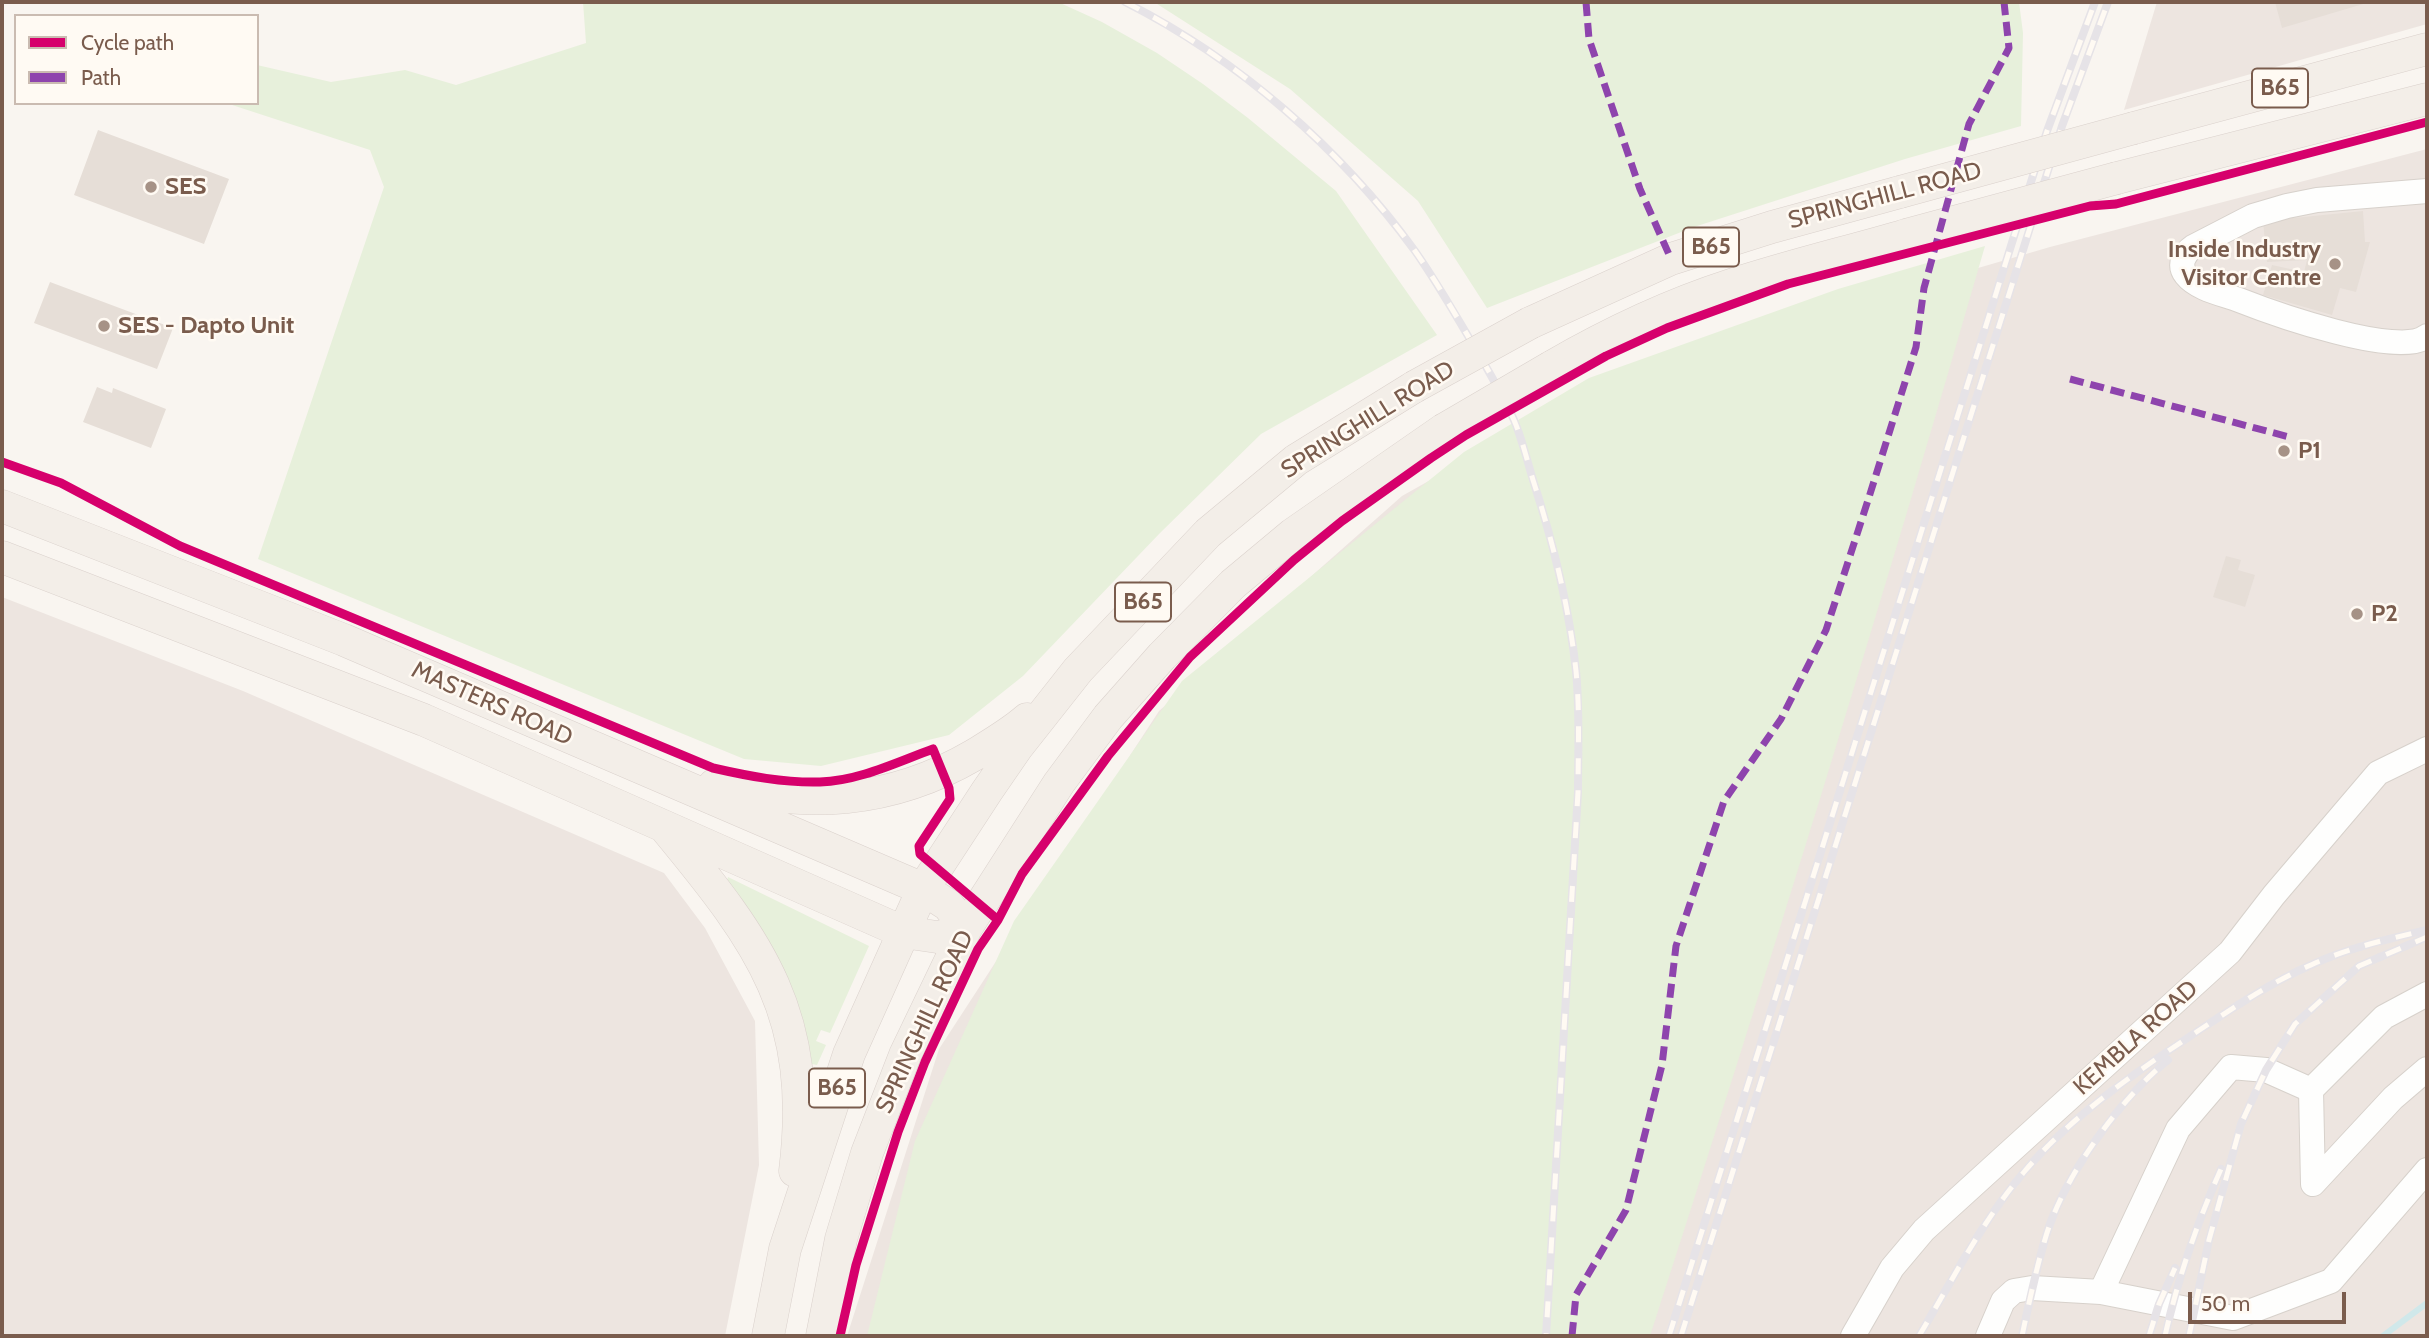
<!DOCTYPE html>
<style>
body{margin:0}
#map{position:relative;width:2429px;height:1338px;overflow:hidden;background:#f9f5f0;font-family:Cabin,sans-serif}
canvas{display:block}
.frame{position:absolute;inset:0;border:4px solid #7a5c4d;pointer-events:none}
.legend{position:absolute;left:14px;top:14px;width:245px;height:91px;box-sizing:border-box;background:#fffaf3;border:2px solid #cabbb1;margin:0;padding:9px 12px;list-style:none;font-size:21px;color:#7a5c4d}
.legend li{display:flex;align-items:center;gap:14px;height:35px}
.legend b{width:35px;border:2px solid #cabbb1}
.scale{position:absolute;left:2188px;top:1292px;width:158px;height:32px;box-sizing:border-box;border:4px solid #7a5c4d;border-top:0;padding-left:9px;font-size:21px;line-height:24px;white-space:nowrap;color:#7a5c4d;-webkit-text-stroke:5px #fffaf3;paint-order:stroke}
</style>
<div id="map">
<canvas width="2429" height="1338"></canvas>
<div class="frame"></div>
<ul class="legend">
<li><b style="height:9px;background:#d6006c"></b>Cycle path</li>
<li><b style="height:9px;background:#8e44ad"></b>Path</li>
</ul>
<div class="scale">50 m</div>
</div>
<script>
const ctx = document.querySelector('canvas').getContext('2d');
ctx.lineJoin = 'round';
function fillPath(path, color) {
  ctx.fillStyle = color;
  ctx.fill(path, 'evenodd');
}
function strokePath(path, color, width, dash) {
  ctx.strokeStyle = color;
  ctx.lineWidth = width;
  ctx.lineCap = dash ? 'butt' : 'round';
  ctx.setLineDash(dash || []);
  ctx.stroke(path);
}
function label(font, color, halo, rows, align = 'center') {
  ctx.font = font + ' Cabin,sans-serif';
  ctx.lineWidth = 5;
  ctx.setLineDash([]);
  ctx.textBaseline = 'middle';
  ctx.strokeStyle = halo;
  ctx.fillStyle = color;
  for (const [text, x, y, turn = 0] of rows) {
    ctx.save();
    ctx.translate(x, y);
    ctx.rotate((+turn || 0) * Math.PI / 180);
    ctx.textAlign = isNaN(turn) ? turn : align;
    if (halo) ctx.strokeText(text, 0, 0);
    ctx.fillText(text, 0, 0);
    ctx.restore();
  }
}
fillPath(new Path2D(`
 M2157 2H2427V24L2124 110Z
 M2427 149V1336H847L939 1049 1159 711 1402 496 1622 372 2050 247Z
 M2 597 243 691 664 873 705 928 755 1021 759 1165 725 1336H2Z`), '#ede5e0');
fillPath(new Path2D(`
 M583 2H1058L1102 22 1157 53 1203 84 1248 118 1336 191 1437 335 1261 434 1160 533 1023 676 949 735 821 766 744 759 258 559 384 187 370 150 226 103H257V65L331 82 405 70 456 85 586 43Z
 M1154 2H2019L2023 33 2021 126 1905 159 1694 227 1487 308 1418 201 1290 89Z
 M1985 246C1880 611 1767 974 1650 1336H867L915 1141 1014 921 1182 681 1464 452 1589 378 1838 289Z
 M728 877 869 946 830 1033 821 1030 816 1041 826 1045 817 1065 812 1064C798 986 775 943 727 881Z`), '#e7f0db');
strokePath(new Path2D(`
 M2383 1336 2427 1303`), '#d0e8ea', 6);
fillPath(new Path2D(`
 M2275 2H2370L2282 28Z
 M98 130 229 179 204 244 74 195Z
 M2363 211 2365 242H2370L2356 292 2340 288 2332 315 2263 295 2272 265 2304 272 2307 260 2267 262 2263 221Z
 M50 282 173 328 157 369 34 323Z
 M97 387 112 393 113 388 166 409 151 448 83 422Z
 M2226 556 2241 560 2238 570 2255 575 2245 607 2213 597Z`), '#e6ded7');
const minor = new Path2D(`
 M2427 191 2317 200 2287 206 2253 216 2193 247C2184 253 2178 265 2186 275 2197 289 2223 294 2239 300 2272 313 2400 359 2427 336
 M2427 994 2384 1017 2311 1090 2313 1184 2393 1098 2427 1069
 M2101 1292 2178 1129 2231 1067 2266 1070 2311 1090
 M1853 1336 1892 1268 1924 1230 2230 952 2274 895 2378 773 2427 749
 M1988 1336 2003 1301 2014 1291 2032 1288 2101 1292 2233 1318 2331 1281 2427 1170`);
const major = new Path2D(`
 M2134 128 2427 49
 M2117 178 2427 99
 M1530 323 1671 259 1772 227 1900 192
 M1551 367C1608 334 1669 305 1731 285 1788 266 1848 252 1906 235
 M2 506 344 640 923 889 948 905 966 928
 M2 557 424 720 903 932 937 937 964 932
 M714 785C807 808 890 804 974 755 992 744 1011 733 1027 719
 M667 830C761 944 814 1015 795 1171
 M768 1336 785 1249 849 1054 923 889 987 791 1018 746 1078 670 1208 533 1296 460 1414 387
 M822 1336 841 1239 867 1153 905 1055 966 928 1059 783 1108 717 1162 656 1233 584 1293 534 1443 430`);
strokePath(minor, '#d7d1cb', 26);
strokePath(major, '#dad1cc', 33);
strokePath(minor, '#fefefd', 24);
strokePath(major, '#f3eee8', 32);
const rail = new Path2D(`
 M1125 2C1238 59 1341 149 1415 251 1434 278 1451 307 1468 336 1484 363 1501 391 1514 420 1522 439 1527 460 1533 480 1553 542 1569 606 1576 671 1580 711 1578 752 1578 792L1546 1336
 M1669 1336 2047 131 2095 2
 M1681 1336 2062 126 2108 2
 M1919 1336C1952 1281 1982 1221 2024 1172 2073 1114 2139 1070 2201 1029 2236 1006 2272 982 2311 965 2348 948 2388 939 2427 930
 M2022 1336C2029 1303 2036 1269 2046 1236 2064 1176 2120 1099 2168 1060
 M2149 1336 2159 1304 2175 1268
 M2165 1336C2178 1278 2197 1223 2221 1169
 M2189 1336 2209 1240 2241 1124 2266 1070 2295 1024 2359 966 2427 937`);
strokePath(rail, '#e6e3e7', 8);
strokePath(rail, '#fffaf3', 5, [16]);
const majorBridge = new Path2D(`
 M1900 192 2134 128
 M1906 235 2117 178
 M1414 387 1530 323
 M1443 430 1551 367`);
strokePath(majorBridge, '#dad1cc', 33, []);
strokePath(majorBridge, '#f3eee8', 32);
strokePath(new Path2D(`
 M1586 2 1589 39 1640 189 1671 259
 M2070 379 2293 438
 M1572 1336 1576 1295 1626 1210 1662 1065 1676 946 1724 801 1781 719 1826 630 1870 494 1916 347 1924 288 1969 124 2009 48 2004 2`), '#8e44ad', 7, [14, 7]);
strokePath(new Path2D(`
 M2 462 61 483 180 546 713 768C748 776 784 783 820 782 859 781 897 762 933 749L949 788 950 799 919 846 920 854 998 920
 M840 1336 856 1265 898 1132 925 1062 978 949 998 920 1022 874 1108 756 1190 657 1294 560 1342 521 1431 458 1466 435 1606 356 1667 328 1788 284 2090 206 2116 204 2427 122`), '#d6006c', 9);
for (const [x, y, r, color] of [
 [151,187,7,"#a69286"],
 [2335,264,7,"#a69286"],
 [104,326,7,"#a69286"],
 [2284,451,7,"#a69286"],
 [2357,614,7,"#a69286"]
]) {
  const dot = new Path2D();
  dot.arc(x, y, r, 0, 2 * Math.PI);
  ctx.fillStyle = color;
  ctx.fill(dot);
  strokePath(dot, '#fffaf3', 2.5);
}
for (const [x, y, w] of [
 [2280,88,56],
 [1711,247,56],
 [1143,602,56],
 [837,1088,56]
]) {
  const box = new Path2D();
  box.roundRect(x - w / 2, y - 19.5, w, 39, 5);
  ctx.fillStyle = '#fffaf3';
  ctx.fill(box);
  strokePath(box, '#7a5c4d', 2);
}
label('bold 23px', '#7a5c4d', null, [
 ["B65",2280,88],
 ["B65",1711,247],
 ["B65",1143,602],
 ["B65",837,1088]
]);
label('bold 24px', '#7a5c4d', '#fffaf3', [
 ["SES",165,187],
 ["Inside Industry",2321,250,"right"],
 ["Visitor Centre",2321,278,"right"],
 ["SES - Dapto Unit",118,326],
 ["P1",2298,451],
 ["P2",2371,614]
], 'left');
label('24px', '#7a5c4d', '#fffaf3', [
 ["SPRINGHILL ROAD",1885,196,-15],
 ["SPRINGHILL ROAD",1368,420,-32],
 ["MASTERS ROAD",492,704,24],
 ["SPRINGHILL ROAD",925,1022,-65],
 ["KEMBLA ROAD",2136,1038,-42]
]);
</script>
